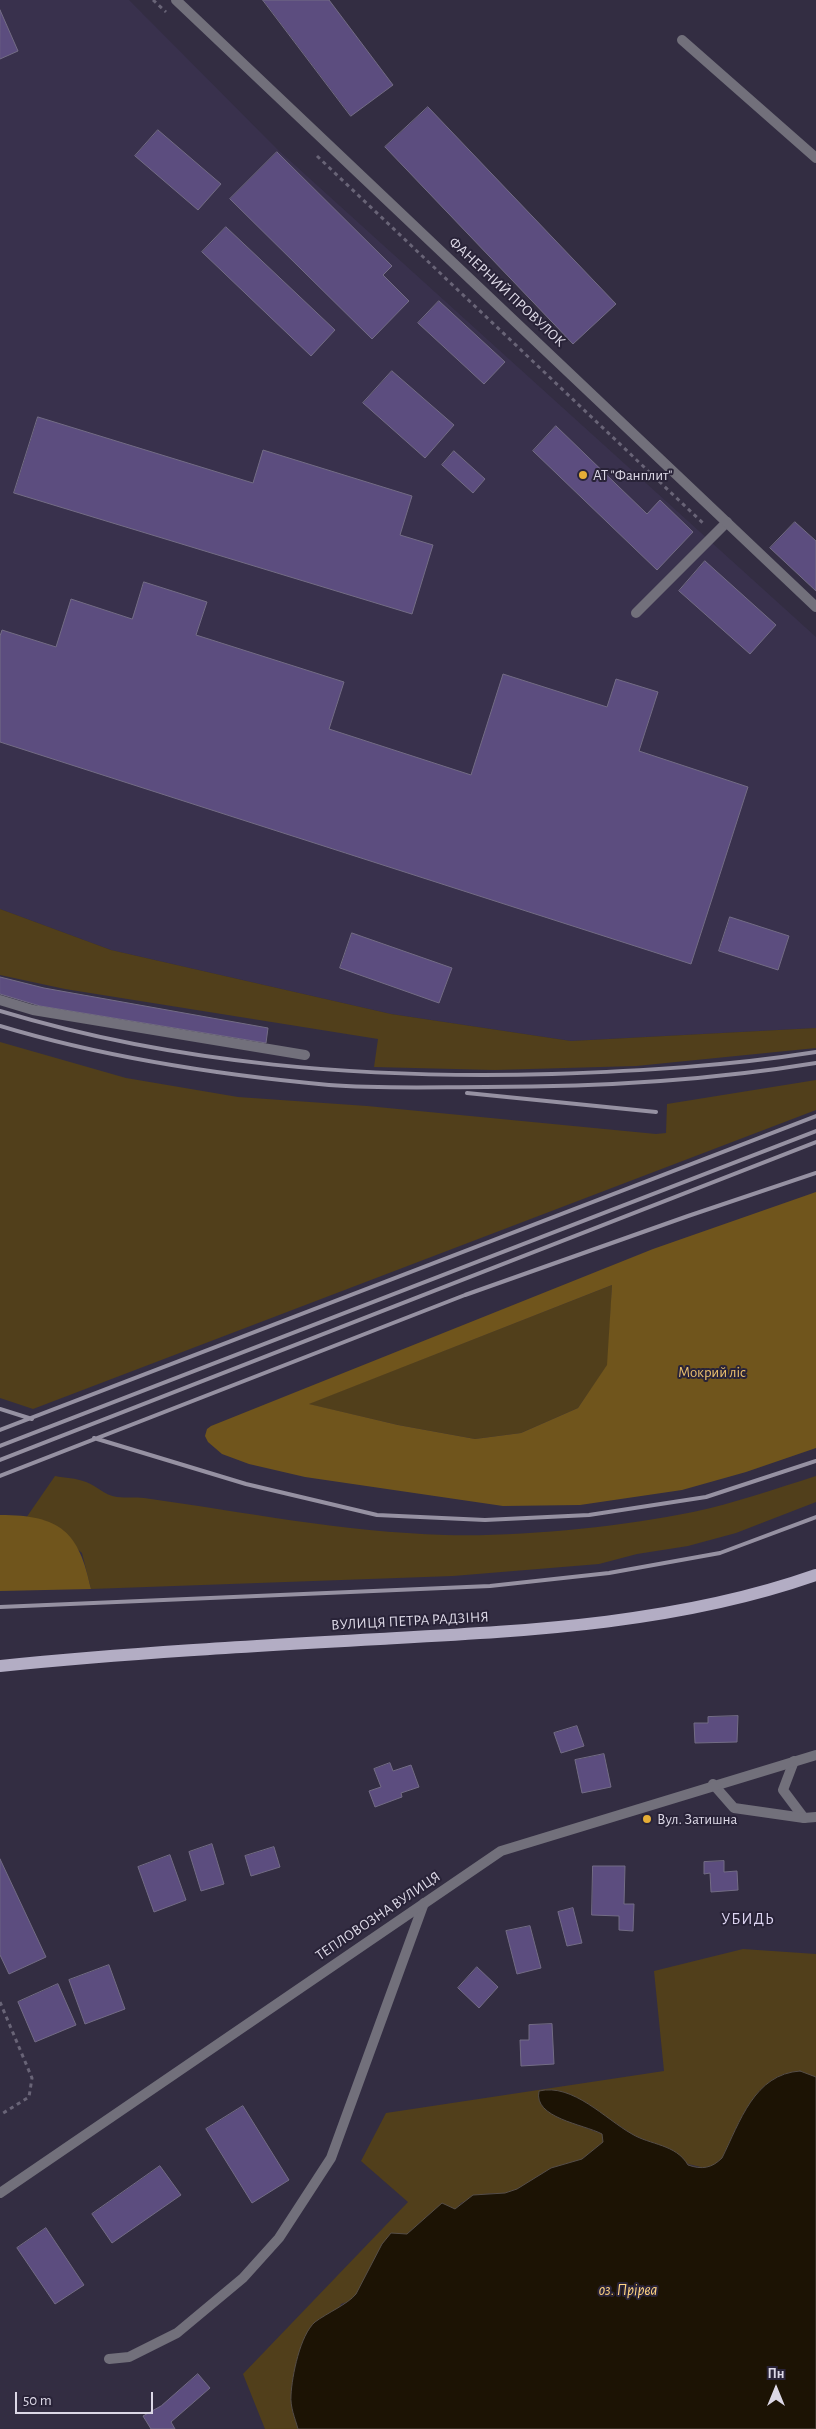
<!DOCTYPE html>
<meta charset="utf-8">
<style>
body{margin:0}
#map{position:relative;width:816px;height:2429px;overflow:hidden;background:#332d42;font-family:"Alegreya Sans",sans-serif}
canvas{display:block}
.north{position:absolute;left:751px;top:2364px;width:50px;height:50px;-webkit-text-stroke:4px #292338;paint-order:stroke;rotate:0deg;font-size:14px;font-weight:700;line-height:20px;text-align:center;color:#dcd8e6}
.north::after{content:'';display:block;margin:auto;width:18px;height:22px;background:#dcd8e6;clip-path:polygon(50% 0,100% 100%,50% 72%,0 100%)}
.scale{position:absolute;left:15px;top:2392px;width:138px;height:22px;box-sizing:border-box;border:2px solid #dcd8e6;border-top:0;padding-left:6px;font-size:15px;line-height:18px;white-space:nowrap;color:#dcd8e6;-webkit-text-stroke:4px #292338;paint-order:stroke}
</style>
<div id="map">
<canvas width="816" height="2429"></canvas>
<div class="north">Пн</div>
<div class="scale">50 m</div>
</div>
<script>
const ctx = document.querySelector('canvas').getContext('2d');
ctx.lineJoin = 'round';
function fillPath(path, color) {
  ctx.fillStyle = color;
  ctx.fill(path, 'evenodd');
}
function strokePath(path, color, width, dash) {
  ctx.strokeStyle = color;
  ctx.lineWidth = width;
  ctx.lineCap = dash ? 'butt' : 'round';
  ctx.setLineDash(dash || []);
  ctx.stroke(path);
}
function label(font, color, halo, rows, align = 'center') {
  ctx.font = font + ' "Alegreya Sans",sans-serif';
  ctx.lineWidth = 4;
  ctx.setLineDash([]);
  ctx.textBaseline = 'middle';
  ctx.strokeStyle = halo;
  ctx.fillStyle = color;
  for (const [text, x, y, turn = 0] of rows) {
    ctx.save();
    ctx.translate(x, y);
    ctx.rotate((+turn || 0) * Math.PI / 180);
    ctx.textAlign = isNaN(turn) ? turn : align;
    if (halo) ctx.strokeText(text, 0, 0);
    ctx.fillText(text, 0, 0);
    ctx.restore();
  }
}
fillPath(new Path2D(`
 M0 0H129L277 149 816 637V1028L571 1041 391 1014 111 950 0 909Z`), '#39314d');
fillPath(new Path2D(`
 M0 909 111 950 391 1014 571 1041 816 1028V1048L636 1066 495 1070 374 1067 378 1039 65 989 0 975Z
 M0 1042 126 1078 238 1097 367 1106 656 1134 666 1133 667 1104 816 1080V1110L33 1409 0 1398Z
 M612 1285 608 1365 578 1408 521 1433 475 1439 398 1425 308 1404Z
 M55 1476C65 1478 76 1478 86 1482 97 1486 104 1495 117 1497 126 1498 135 1497 144 1498 244 1512 344 1532 445 1535 522 1537 618 1527 693 1512 735 1503 775 1489 816 1476V1502L736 1533 688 1546 637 1554 599 1564 453 1576 91 1589 82 1553 46 1521 26 1518Z
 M743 1949 816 1954V2077L811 2076 713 2166 705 2168 688 2164 673 2151 633 2135 586 2103 566 2093 561 2119 602 2134 603 2142 582 2159 551 2168 517 2189 505 2193 482 2194 461 2203 455 2210 433 2211 407 2234 382 2244 357 2294 352 2300 341 2304 292 2410 298 2429H265L243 2374 408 2202 361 2161 386 2113 664 2071 654 1971Z`), '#513f1b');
fillPath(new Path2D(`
 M816 1192V1448L746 1472 682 1490 580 1505 503 1506 305 1477 249 1464 222 1454 208 1442 205 1436 207 1429 211 1426 653 1249ZM612 1285 607 1365 578 1408 521 1433 475 1439 398 1425 309 1404Z
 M0 1515C61 1515 79 1532 91 1589L0 1591Z`), '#70551c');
const water = new Path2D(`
 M800 2071 816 2077V2429H298C295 2418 290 2407 291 2395 292 2376 300 2335 315 2322 327 2313 348 2304 356 2294L382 2244 391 2233 407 2234 442 2203 455 2209 473 2195 505 2193 517 2189 551 2168 582 2159 603 2142 602 2134C583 2124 533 2118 539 2091 573 2083 605 2119 632 2134 650 2145 676 2144 688 2165 702 2170 712 2168 722 2158 740 2122 754 2074 800 2071Z`);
fillPath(water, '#1c1304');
strokePath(water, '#564e48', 1);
const building = new Path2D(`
 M263 0H329L393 85 351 116Z
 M0 10 18 51 0 59Z
 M428 107 616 304 573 344 385 147Z
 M158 130 221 184 198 210 135 156Z
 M277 152 392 266 383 275 409 301 372 339 230 199Z
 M226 227 335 330 311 356 202 252Z
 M439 301 505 362 484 384 418 323Z
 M392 371 454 425 425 458 363 403Z
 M38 417 253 483 263 450 412 496 400 535 433 545 412 614 14 493Z
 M556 426 647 514 660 500 693 532 657 570 533 451Z
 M454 451 485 479 473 493 442 465Z
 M795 522 816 541V591L770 548Z
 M705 561 776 625 750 654 679 591Z
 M144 582 207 602 196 635 344 682 329 729 471 775 503 674 607 707 616 679 658 692 639 751 748 787 691 964 0 742V636L2 630 56 647 71 599 132 619Z
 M730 917 789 936 778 970 719 951Z
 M352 933 452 968 439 1003 340 968Z
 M0 977 44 988 268 1028 266 1043 40 1006 0 994Z
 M738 1716 737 1742 695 1743 694 1723H708V1717Z
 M577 1726 584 1746 561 1753 554 1733Z
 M604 1754 611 1787 582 1793 575 1760Z
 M390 1763 393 1771 411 1765 419 1787 401 1793 402 1797 375 1807 369 1791 381 1787 374 1769Z
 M212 1844 224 1884 201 1891 189 1852Z
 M274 1847 280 1867 251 1876 245 1856Z
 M170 1855 186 1900 154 1912 138 1867Z
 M0 1859 46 1957 9 1974 0 1955Z
 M724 1861V1872L737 1871 738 1890 711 1892 710 1873 704 1874V1862Z
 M593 1866H625L624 1904H634L633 1931 619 1930V1916L592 1915Z
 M573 1908 582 1943 567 1946 558 1912Z
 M530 1926 541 1968 517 1974 506 1931Z
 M109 1965 125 2009 85 2024 69 1980Z
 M477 1967 498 1987 479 2008 458 1988Z
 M58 1984 76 2025 35 2042 18 2002Z
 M552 2024 554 2064 521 2066 520 2040H529V2025Z
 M243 2106 289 2180 252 2203 206 2129Z
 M160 2166 181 2195 112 2243 92 2214Z
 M46 2228 84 2285 55 2304 17 2248Z
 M198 2374 210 2388 171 2422 175 2429H151L143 2416 161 2406Z`);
fillPath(building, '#5c4d7f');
strokePath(building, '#736c85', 1);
strokePath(new Path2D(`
 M153 0 166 12
 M317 156 705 525
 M0 2002 32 2078 29 2097 0 2115`), '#696477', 3, [4, 4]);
strokePath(new Path2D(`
 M682 40 816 158
 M636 613 727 522
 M0 1000 33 1010 305 1055
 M794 1761 783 1790 804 1818
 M109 2359 129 2357 177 2333 243 2278 279 2238 331 2158 424 1903`), '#72707b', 10);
strokePath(new Path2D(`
 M176 0 816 607
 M713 1784 734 1808 804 1818 816 1817`), '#72707b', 10);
strokePath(new Path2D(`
 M0 2193 501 1851 816 1755`), '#72707b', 10);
strokePath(new Path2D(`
 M0 1666C126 1653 253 1646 380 1639 526 1631 677 1624 816 1575`), '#b3adc4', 12);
strokePath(new Path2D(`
 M0 1011C179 1065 366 1079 552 1074 641 1071 728 1066 816 1052
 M0 1026C106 1058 219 1075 329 1085 381 1089 434 1087 486 1087 597 1087 707 1081 816 1063
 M467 1093 656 1112
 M0 1409 32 1419
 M0 1430 816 1116
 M94 1438 246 1484 377 1515 485 1520 589 1515 706 1497 816 1461
 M0 1446 816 1131
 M0 1460 816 1142
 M0 1476 465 1295 688 1216 816 1173
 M0 1607 490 1586 609 1573 720 1553 816 1517`), '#9691a2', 4);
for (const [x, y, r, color] of [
 [583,475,5,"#e5ad36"],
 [647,1819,5,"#e5ad36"]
]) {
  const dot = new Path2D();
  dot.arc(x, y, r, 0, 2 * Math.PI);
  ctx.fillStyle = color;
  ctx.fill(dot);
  strokePath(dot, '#292338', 2);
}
label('15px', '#dcd8e6', '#292338', [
 ["ФАНЕРНИЙ ПРОВУЛОК",507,292,43],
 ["ВУЛИЦЯ ПЕТРА РАДЗІНЯ",410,1621,-3],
 ["ТЕПЛОВОЗНА ВУЛИЦЯ",378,1916,-34]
]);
label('15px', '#dcd8e6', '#292338', [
 ["АТ \"Фанплит\"",593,475],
 ["Вул. Затишна",657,1819]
], 'left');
label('15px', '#eabf6e', '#292338', [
 ["Мокрий ліс",712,1372]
]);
ctx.letterSpacing = '1px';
label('16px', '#ddd5f2', '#292338', [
 ["УБИДЬ",748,1919]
]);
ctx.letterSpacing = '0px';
label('italic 16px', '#ffd381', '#292338', [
 ["оз. Прірва",628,2290]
]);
</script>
